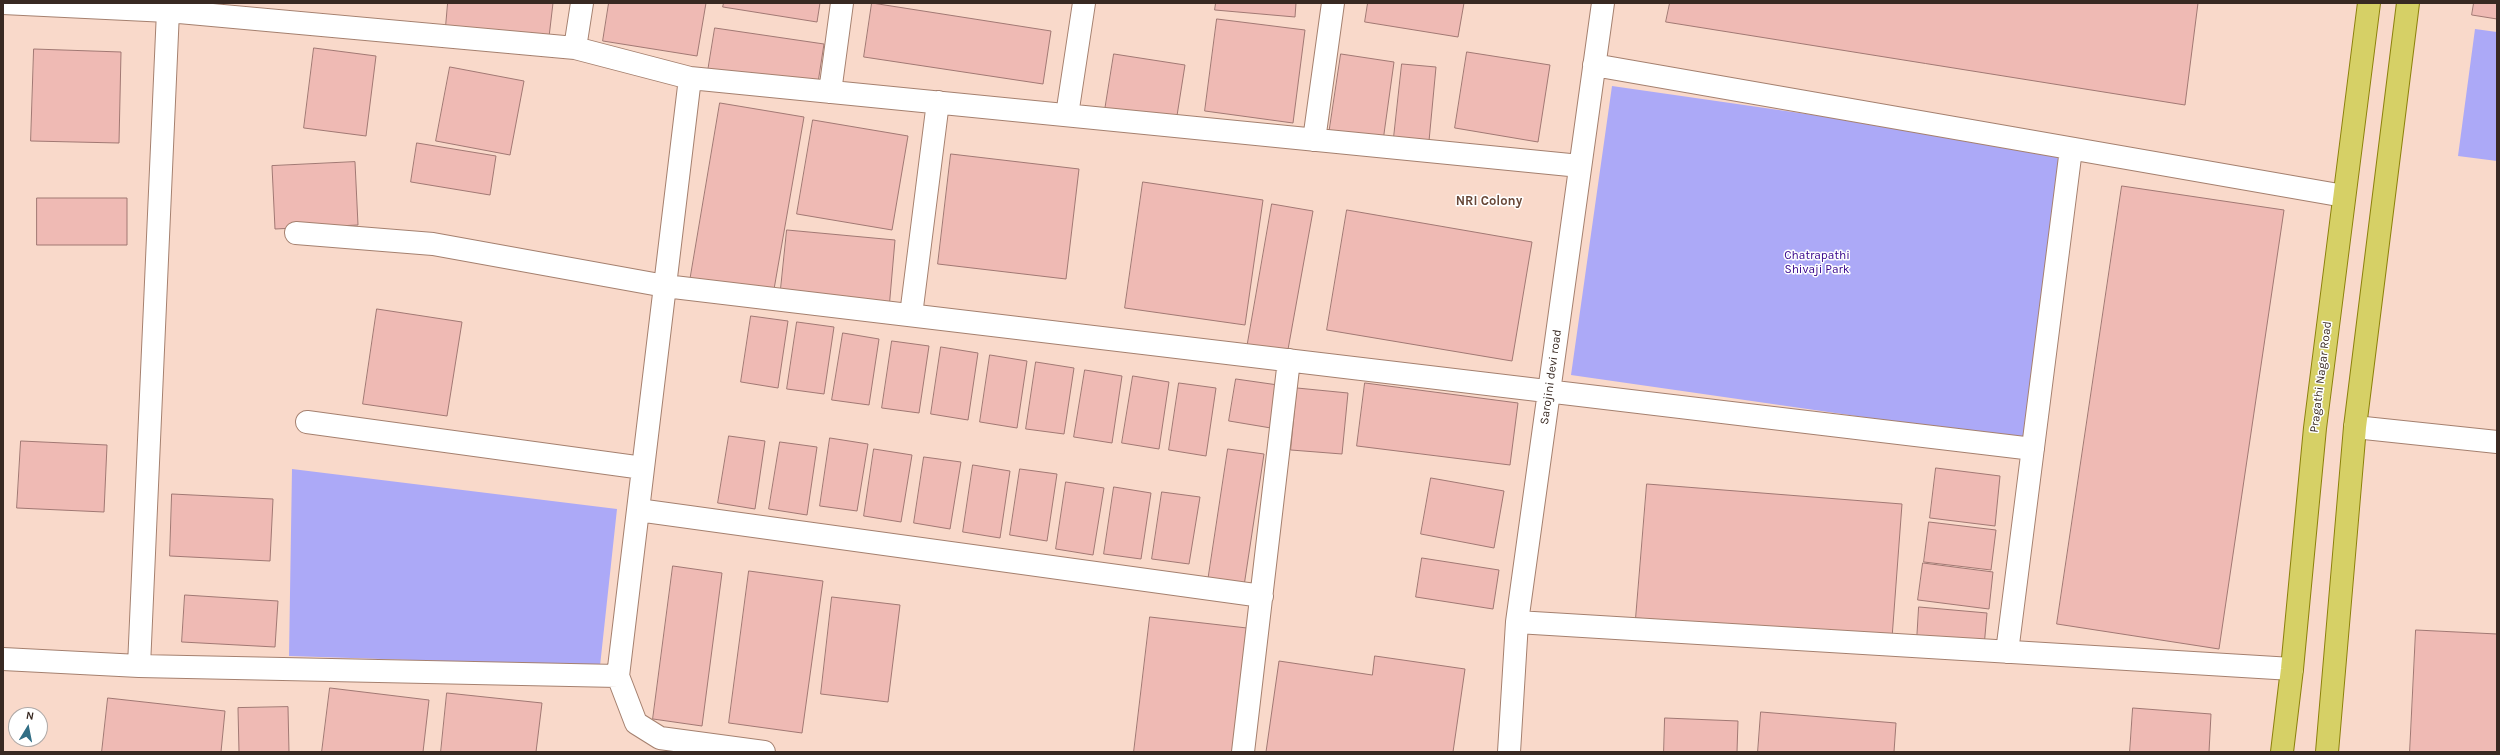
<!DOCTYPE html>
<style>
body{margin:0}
#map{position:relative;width:2500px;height:755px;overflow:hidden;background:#f9d9ca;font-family:Karla,sans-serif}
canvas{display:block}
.frame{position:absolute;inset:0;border:4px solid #382922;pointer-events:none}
.north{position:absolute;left:8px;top:707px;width:40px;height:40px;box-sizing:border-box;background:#fff;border:1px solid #afa9a7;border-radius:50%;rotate:10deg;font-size:11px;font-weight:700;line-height:16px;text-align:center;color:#382922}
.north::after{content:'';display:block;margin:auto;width:14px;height:18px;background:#316e85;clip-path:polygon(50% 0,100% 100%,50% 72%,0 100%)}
</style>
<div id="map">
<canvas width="2500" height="755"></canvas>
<div class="frame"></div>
<div class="north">N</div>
</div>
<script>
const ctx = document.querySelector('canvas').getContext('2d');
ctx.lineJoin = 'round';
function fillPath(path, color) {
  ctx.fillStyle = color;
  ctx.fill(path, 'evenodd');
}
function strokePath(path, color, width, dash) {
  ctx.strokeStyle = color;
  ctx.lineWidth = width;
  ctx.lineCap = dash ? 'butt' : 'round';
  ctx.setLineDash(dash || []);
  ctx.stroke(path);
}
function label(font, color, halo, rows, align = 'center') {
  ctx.font = font + ' Karla,sans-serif';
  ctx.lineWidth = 3;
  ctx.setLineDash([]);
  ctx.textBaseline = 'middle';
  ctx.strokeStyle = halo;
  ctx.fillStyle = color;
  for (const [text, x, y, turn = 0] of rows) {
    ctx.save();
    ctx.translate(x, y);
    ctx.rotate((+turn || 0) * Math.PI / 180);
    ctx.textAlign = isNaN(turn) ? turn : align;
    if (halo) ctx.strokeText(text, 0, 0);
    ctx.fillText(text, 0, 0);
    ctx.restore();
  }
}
fillPath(new Path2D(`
 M2475 29 2497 32V161L2458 156Z
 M1612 86 2064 151 2023 440 1571 375Z
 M292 469 617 509 600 666 289 656Z`), '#aca9f7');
const building = new Path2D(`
 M448 3H553L549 37 446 26Z
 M609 3H706L697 56 603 41Z
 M724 3H820L817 22 723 7Z
 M872 3 1051 31 1043 84 864 57Z
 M1216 3H1296L1295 17 1215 10Z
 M1368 3H1464L1458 37 1365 22Z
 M1670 3H2198L2185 105 1666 22Z
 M2474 3H2497V19L2472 15Z
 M1217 19 1305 30 1293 123 1205 111Z
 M715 28 824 44 817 89 708 71Z
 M314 48 376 56 366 136 304 128Z
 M34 49 121 52 119 143 31 141Z
 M1467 52 1550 65 1538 142 1455 128Z
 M1114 54 1185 65 1176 122 1105 110Z
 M1341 54 1394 62 1383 141 1329 134Z
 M1402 64 1436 67 1429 141 1394 137Z
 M450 67 524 81 510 155 436 141Z
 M720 103 804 117 773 295 690 281Z
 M813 120 908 136 892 230 797 214Z
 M417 143 496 156 490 195 411 182Z
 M951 154 1079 169 1066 279 938 264Z
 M355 162 358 225 275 229 272 166Z
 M1143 182 1263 200 1245 325 1125 308Z
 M2122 186 2284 210 2219 649 2057 624Z
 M37 198H127V245H37Z
 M1272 204 1313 211 1287 355 1247 348Z
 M1347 210 1532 242 1512 361 1327 330Z
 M787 230 895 240 889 309 780 298Z
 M377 309 462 322 447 416 363 404Z
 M751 316 788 321 778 388 741 382Z
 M797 322 834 327 824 394 787 389Z
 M843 333 879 339 869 405 832 400Z
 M892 341 929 346 919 413 882 408Z
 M941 347 978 353 968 420 931 414Z
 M990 355 1027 361 1017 428 980 422Z
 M1036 362 1074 368 1064 434 1026 429Z
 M1085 370 1122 376 1112 443 1074 437Z
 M1133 376 1169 382 1159 449 1122 443Z
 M1236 379 1278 385 1271 428 1229 421Z
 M1179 383 1216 388 1206 456 1169 450Z
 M1365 383 1518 403 1510 465 1357 446Z
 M1297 388 1348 393 1342 454 1291 450Z
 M729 436 765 441 755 509 718 503Z
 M830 438 868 444 857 511 820 506Z
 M21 441 107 445 104 512 17 508Z
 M780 442 817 447 807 515 769 509Z
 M874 449 912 455 901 522 864 516Z
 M1228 449 1264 454 1244 586 1208 581Z
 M924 457 961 462 950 529 914 523Z
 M973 465 1010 471 1000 538 963 532Z
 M1936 468 2000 476 1995 526 1930 518Z
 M1020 469 1057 474 1047 541 1010 535Z
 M1431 478 1504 491 1494 548 1421 534Z
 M1066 482 1104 488 1093 555 1056 549Z
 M1647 484 1902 504 1892 638 1636 618Z
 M1114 487 1151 493 1141 559 1104 554Z
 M1162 492 1200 497 1189 564 1152 559Z
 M172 494 273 499 270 561 170 556Z
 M1929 522 1996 530 1991 570 1924 562Z
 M1422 558 1499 570 1493 609 1416 597Z
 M1923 563 1993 572 1989 609 1918 600Z
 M673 566 722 573 702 726 653 719Z
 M749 571 823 581 802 733 729 723Z
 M185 595 278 601 275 647 182 642Z
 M832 597 900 605 888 702 821 694Z
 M1919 607 1987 613 1984 647 1917 641Z
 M1150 617 1247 628 1233 752H1134Z
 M2416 630 2497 634V752H2410Z
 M1375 656 1465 669 1453 752H1266L1279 661 1372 675Z
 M330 688 429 700 423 752H322Z
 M447 693 542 703 536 752H441Z
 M108 698 225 711 221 752H102Z
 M288 707 289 752H239L238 708Z
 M2133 708 2211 714 2209 752H2130Z
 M1761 712 1896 723 1894 752H1758Z
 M1665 718 1738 721 1737 752H1664Z`);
fillPath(building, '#efbab4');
strokePath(building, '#a17873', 1);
const minor = new Path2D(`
 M3 3 168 11 575 48 690 78 1580 166
 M575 48 582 3
 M1594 65 2344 196
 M830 92 842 3
 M1067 115 1084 3
 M1314 140 1333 3
 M296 233 433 244 665 286 2033 449
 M911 315 938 102
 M307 422 643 468
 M2355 427 2497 442
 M638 510 1262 596
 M1517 622 2292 669
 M2007 652 2071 149
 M3 659 139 666 618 676 636 723 660 738 764 752
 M139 666 168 11
 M618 676 690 78
 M1243 752 1289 360
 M1509 752 1517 622 1603 3`);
const major = new Path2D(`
 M2282 752 2292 669 2315 428 2369 3
 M2327 752 2355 427 2408 3`);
strokePath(minor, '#a5806f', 24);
strokePath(major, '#8c810c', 24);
strokePath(minor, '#fff', 22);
strokePath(major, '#d6d066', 22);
label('12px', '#330089', '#fff', [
 ["Chatrapathi",1817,256],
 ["Shivaji Park",1817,270]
]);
label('12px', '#382922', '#fff', [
 ["Sarojini devi road",1551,377,-82],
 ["Pragathi Nagar Road",2321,377,-83]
]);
label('bold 13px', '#674636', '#fff', [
 ["NRI Colony",1489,201]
]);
</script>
